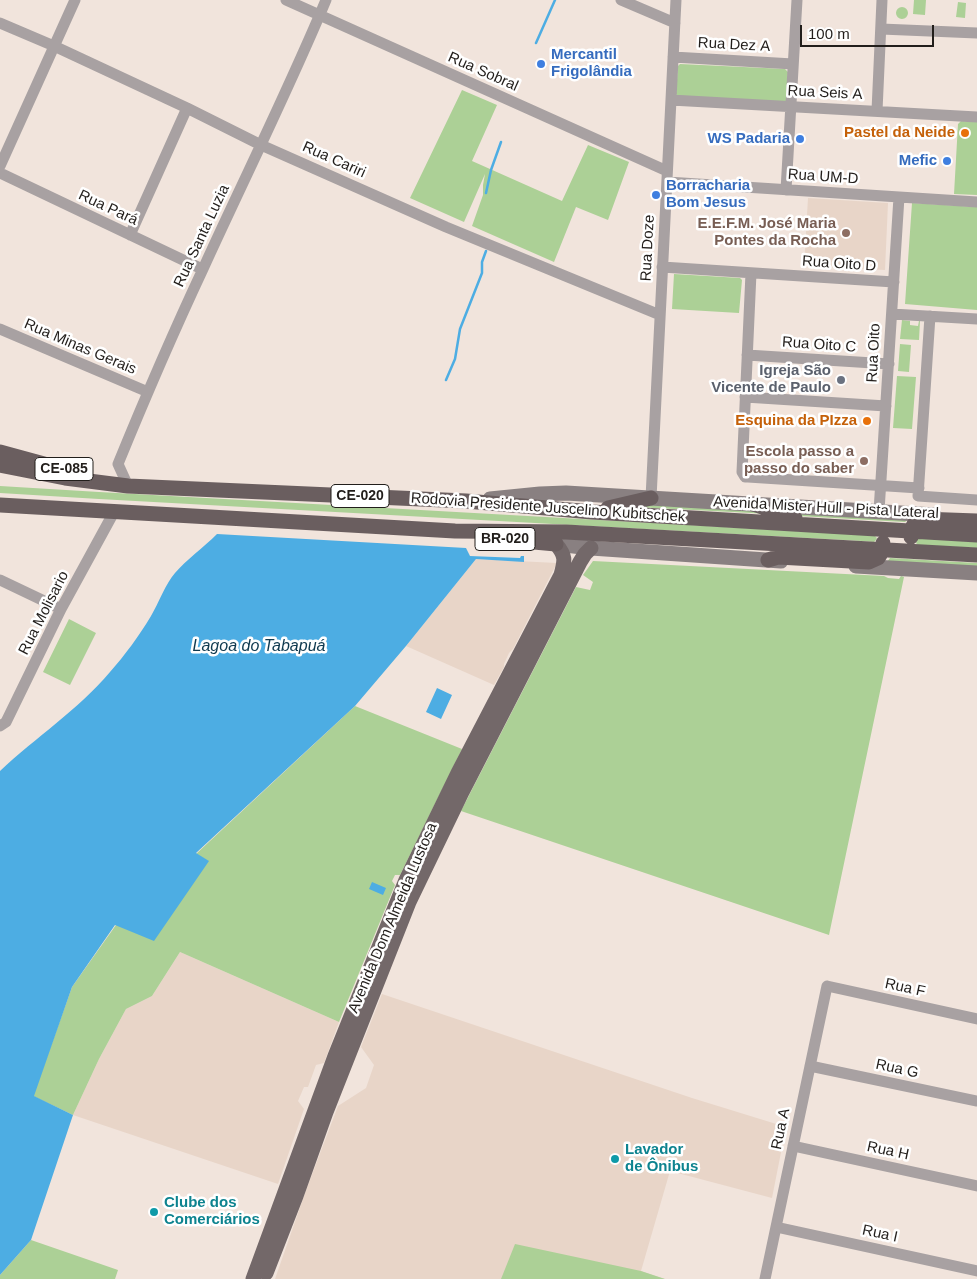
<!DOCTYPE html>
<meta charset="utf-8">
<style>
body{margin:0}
#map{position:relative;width:977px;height:1279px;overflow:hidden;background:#f1e4dc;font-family:Helvetica,sans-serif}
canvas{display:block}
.scale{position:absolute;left:800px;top:25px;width:134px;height:22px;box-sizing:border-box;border:2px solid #221e1b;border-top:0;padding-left:6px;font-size:15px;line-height:18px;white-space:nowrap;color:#221e1b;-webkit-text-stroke:4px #fff;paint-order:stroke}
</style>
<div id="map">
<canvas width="977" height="1279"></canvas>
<div class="scale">100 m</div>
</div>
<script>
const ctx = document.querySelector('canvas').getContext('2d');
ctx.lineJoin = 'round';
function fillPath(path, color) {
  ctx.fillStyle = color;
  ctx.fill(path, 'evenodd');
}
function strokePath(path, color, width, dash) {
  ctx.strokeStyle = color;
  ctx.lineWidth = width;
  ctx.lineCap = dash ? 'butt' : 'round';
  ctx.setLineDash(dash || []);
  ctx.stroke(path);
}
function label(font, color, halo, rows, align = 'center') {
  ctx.font = font + ' Helvetica,sans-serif';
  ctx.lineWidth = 5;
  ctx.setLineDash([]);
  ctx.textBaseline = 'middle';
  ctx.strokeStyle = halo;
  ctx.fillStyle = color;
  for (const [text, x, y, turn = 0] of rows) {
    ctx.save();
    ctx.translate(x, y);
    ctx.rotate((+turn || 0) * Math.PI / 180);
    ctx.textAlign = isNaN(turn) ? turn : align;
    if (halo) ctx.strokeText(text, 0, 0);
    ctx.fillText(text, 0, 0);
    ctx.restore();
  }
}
fillPath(new Path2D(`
 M808 198 888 203 885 270 804 266Z
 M476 559 557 563 513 649 509 653 504 664V667L494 685 406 646Z
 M180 952 339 1022 324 1063 316 1065 308 1087H304L298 1101 304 1109 278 1184 73 1115 99 1059 126 1009 152 996Z
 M382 994 692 1098 786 1127 772 1198 670 1171 641 1271 665 1279H275L305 1193 338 1106 366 1088 374 1065 361 1047Z`), '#e8d5c8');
fillPath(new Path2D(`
 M914 0H926L925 15 913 14Z
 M958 2 966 3 965 18 956 17Z
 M896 13a6 6 0 1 1 12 0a6 6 0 1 1-12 0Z
 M680 64 785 69 788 72 786 101 784 103 678 97 676 94 678 66Z
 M462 90 497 105 472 161 562 201 588 145 629 162 608 220 576 207 554 262 472 226 483 195V185L485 174 464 222 410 198Z
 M961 121 977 122V195L954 194 958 124Z
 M912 203 977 207V310L905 304Z
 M674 274 740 278 742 280 739 313 672 309Z
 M902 320 910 321V325L918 326 919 321H920L919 340 900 339Z
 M900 344 911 345 909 372 898 371Z
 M897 376 916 377 912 429 893 428Z
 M0 486 99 492 867 535 875 536 877 538 876 540 874 542 862 541 99 499 0 493Z
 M641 504 756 509 770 514 636 507Z
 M785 511 910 518 905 522 799 516Z
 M918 538 977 542V548L918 545 916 543Z
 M890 558 977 563V568L887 562Z
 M593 561 884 576 888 578 899 579 901 576 904 577 829 935 461 811 576 587 590 590 593 582 583 575Z
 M69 619 96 633 70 685 43 672Z
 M355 706 462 749 400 875H395L392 881 395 885 339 1022 180 952 152 996 126 1009 99 1059 73 1115 33 1096 72 987 116 925 208 861 196 854Z
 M31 1240 118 1270 115 1279H0V1275Z
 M515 1244 641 1271 665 1279H501Z`), '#acd096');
fillPath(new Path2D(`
 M217 534 466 548 470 556 520 558 521 556H524V562L476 559 406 646 355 706 196 853 209 861 154 941 115 925 72 987 34 1096 73 1115 31 1240 0 1275V771C36 737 78 710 110 672 125 655 139 636 151 616 158 604 166 583 175 573 186 560 204 547 217 534Z
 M437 688 452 695 441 719 426 712Z
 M372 882 386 888 383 895 369 889Z`), '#4dade3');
strokePath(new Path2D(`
 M536 43 555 0
 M486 193 491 170 501 142
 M446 380 455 359 460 329 482 273V262L486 251`), '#4dade3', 2.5);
strokePath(new Path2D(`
 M286 0 667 171
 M621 0 675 23
 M0 23 54 46 187 108 261 145 446 227 660 315
 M881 29 977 33
 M673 57 793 64
 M671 100 977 117
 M877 111 882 0
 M0 166 75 0
 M0 173 202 269
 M667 182 977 202
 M786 190 797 0
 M130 235 187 108
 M662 267 894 282
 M751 273 742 472 745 477H748L919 488
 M892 314 977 319
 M930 316 918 496 977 500
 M0 329 148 392
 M747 355 889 364
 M745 397 886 406
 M128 486 118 464C145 398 173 333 203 269 244 179 288 91 326 0
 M651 498 676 0
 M879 511 899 197
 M0 580 61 609
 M0 726 6 722 61 609 114 512
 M810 1066 977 1101
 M793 1146 977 1186
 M776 1227 977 1271
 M765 1279 827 986 977 1019`), '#a8a1a2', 11);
strokePath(new Path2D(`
 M490 499 540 494 566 493 934 515
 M556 544 591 548 781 561
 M856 566 977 573`), '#898081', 15);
strokePath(new Path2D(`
 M266 1273 296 1196 326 1112 409 902 462 792 580 562 585 554 591 548
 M253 1279 335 1056 406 880 458 773 561 575C565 560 566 556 556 544`), '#736869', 15);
strokePath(new Path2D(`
 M0 452 66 470
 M0 465 65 478 128 486 466 501 592 512 977 535
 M753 504 795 518
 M0 505 455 531 566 532 977 555
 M608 508 651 498
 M911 537C911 529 913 522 921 519L977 521
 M523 541 556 544
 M768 560 778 557 869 562 878 558 883 550V543`), '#6a5e5f', 15);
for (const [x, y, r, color] of [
 [541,64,5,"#3f7fe0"],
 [965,133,5,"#e8710a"],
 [800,139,5,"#3f7fe0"],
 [947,161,5,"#3f7fe0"],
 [656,195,5,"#3f7fe0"],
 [846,233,5,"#8d6e63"],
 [841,380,5,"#6b7280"],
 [867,421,5,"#e8710a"],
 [864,461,5,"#8d6e63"],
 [615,1159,5,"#0f9aa8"],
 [154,1212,5,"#0f9aa8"]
]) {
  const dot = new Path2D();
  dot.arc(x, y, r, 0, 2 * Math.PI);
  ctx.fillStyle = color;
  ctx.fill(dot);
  strokePath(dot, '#fff', 2);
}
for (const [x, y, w] of [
 [64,469,58],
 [360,496,58],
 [505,539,60]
]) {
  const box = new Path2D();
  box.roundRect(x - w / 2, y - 11.5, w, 23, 4);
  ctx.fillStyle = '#fff';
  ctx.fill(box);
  strokePath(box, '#221e1b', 1);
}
label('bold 14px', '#221e1b', null, [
 ["CE-085",64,469],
 ["CE-020",360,496],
 ["BR-020",505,539]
]);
label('15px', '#221e1b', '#fff', [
 ["Rua Dez A",734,45,3],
 ["Rua Sobral",483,72,24],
 ["Rua Seis A",825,93,3],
 ["Rua Cariri",334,160,24],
 ["Rua UM-D",823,177,4],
 ["Rua Pará",108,208,25],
 ["Rua Santa Luzia",202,236,-65],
 ["Rua Doze",648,248,-87],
 ["Rua Oito D",839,264,4],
 ["Rua Oito C",819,345,4],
 ["Rua Minas Gerais",80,347,23],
 ["Rua Oito",874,353,-87],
 ["Rodovia Presidente Juscelino Kubitschek",548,508,4],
 ["Avenida Mister Hull - Pista Lateral",826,508,3],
 ["Rua Molisario",44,613,-63],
 ["Avenida Dom Almeida Lustosa",393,918,-67],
 ["Rua F",905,988,12],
 ["Rua G",897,1069,12],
 ["Rua A",781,1129,-78],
 ["Rua H",888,1151,12],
 ["Rua I",880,1234,12]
]);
label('bold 15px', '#366cbe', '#fff', [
 ["Mercantil",551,55],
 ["Frigolândia",551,72],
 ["WS Padaria",790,139,"right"],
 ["Mefic",937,161,"right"],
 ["Borracharia",666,186],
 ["Bom Jesus",666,203]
], 'left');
label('bold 15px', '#c56008', '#fff', [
 ["Pastel da Neide",955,133],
 ["Esquina da PIzza",857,421]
], 'right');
label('bold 15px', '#785e54', '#fff', [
 ["E.E.F.M. José Maria",836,224],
 ["Pontes da Rocha",836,241],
 ["Escola passo a",854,452],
 ["passo do saber",854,469]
], 'right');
label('bold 15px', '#5b616d', '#fff', [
 ["Igreja São",831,371],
 ["Vicente de Paulo",831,388]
], 'right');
label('bold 15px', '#0d838f', '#fff', [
 ["Lavador",625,1150],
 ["de Ônibus",625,1167],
 ["Clube dos",164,1203],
 ["Comerciários",164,1220]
], 'left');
label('italic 16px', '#0f394f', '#fff', [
 ["Lagoa do Tabapuá",259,647]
]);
</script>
